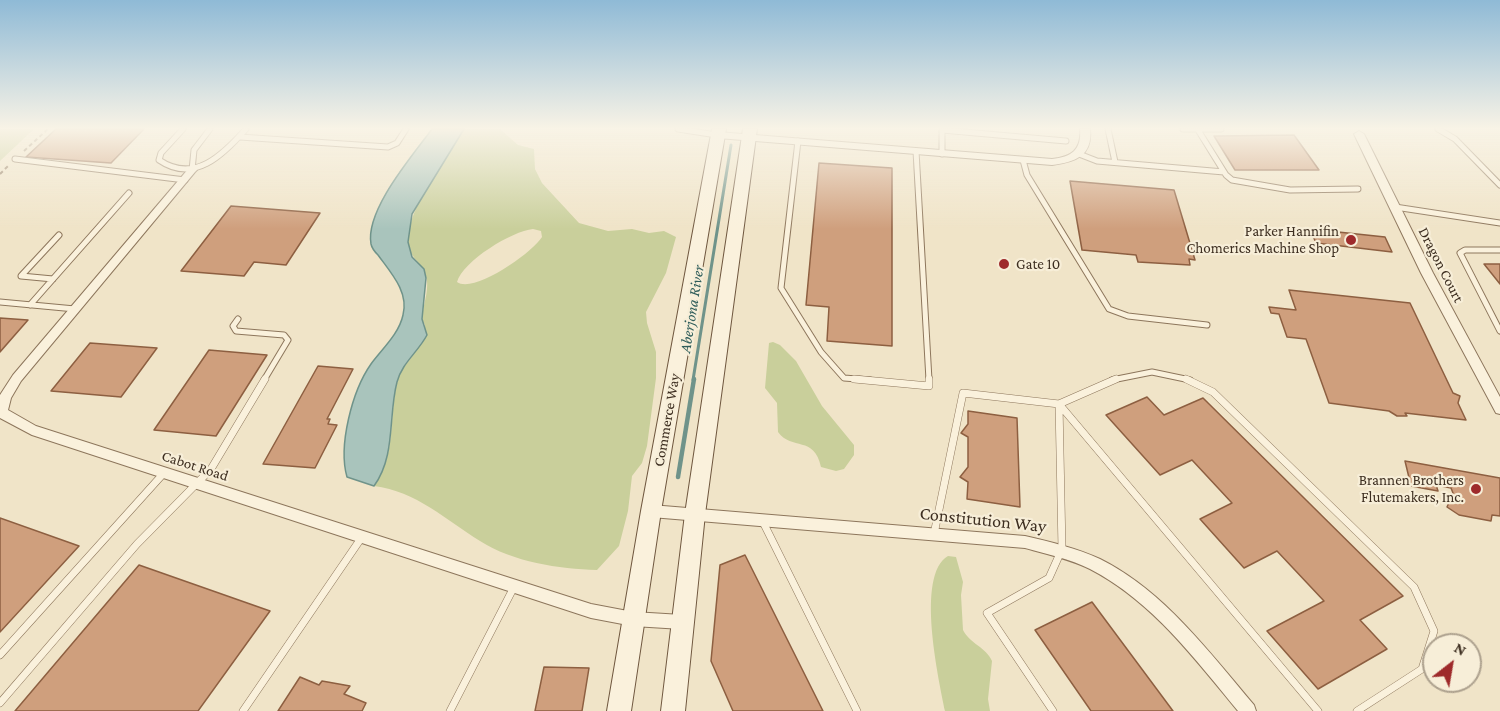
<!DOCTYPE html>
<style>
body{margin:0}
#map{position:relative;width:1500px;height:711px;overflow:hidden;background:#f0e4c8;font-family:"Crimson Pro",serif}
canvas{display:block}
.north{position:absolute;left:1422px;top:633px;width:60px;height:60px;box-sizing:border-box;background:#f7eed8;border:2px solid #ada18e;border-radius:50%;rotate:31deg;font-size:16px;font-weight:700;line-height:24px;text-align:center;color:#3d2e20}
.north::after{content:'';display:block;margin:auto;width:21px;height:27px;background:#9e2a2b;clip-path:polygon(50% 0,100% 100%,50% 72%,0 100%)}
</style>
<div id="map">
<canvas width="1500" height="711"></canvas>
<div class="north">N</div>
</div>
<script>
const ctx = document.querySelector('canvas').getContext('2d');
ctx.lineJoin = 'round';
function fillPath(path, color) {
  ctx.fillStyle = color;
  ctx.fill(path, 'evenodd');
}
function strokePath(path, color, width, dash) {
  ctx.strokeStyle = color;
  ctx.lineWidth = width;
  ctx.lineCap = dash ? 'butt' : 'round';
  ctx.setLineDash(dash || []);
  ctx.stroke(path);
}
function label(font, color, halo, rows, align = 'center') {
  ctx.font = font + ' "Crimson Pro",serif';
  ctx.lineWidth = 4.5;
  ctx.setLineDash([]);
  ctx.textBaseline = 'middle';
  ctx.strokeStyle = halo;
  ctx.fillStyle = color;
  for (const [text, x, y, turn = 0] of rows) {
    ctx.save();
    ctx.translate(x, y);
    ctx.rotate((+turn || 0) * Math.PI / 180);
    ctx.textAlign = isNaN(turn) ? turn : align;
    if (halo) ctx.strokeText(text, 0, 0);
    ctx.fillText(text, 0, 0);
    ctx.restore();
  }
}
fillPath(new Path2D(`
 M0 129H34L0 161Z
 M464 129H500L518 145 534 149 535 169 542 183 579 223 608 231 632 229 649 233 664 231 676 237 666 273 646 312 647 323 656 352V378L647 446 642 463 632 476 628 511 619 546 597 570C559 569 513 562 480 541 446 520 416 491 374 486 396 457 389 417 397 383 400 367 412 360 418 347 421 340 423 332 425 325L422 319C423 304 431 287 425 273 420 261 408 256 408 241 407 209 446 157 464 129ZM533 229 541 231 542 237C532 253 474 294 457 282 463 261 512 231 533 229Z
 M773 342 780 345 796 361 822 406 854 445V455L844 469 836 471 821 467C814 435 792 451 778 432L777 403 765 388 769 343Z
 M948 556 956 557 963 582 961 595 963 630C970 644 986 647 992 661L988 699 990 711H945C939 680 915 575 948 556Z`), '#c9cf9b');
const water = new Path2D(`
 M432 129H464L412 214 408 242 412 257 424 269 426 278 422 319 427 335C418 352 402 363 397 382 388 416 396 456 374 486L347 477C338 446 352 391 371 364 382 349 399 334 403 315 409 292 391 273 378 255 375 252 372 249 371 244 365 210 413 155 432 129Z`);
fillPath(water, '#a9c4bc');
strokePath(water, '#6f938a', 1.5);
strokePath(new Path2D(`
 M693 380 731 145`), '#6f938a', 3);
strokePath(new Path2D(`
 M678 477 694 379`), '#6f938a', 4.5);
const building = new Path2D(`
 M56 129H144L111 163 26 157Z
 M1294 135 1319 170H1235L1214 136Z
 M819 163 892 168V346L827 341 829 307 806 305Z
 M1070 181 1174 190 1195 260 1189 259 1190 265 1138 262 1136 255 1082 250Z
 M231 206 320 213 286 265 254 262 244 276 181 271Z
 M1310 229 1385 237 1392 252 1316 243Z
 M1484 264H1500V284Z
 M1289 290 1410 303 1453 393 1460 396 1458 403 1466 420 1405 413 1407 416H1397L1389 411 1329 403 1306 339 1287 337 1279 314 1271 313 1269 307 1296 310Z
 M0 318 28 320 0 352Z
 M90 343 157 348 121 397 51 391Z
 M209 350 267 355 216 436 154 430Z
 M318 366 353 369 327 419H330L328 424 337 425 315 468 263 464Z
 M1147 397 1164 415 1203 398 1403 596 1360 620 1387 649 1318 689 1267 631 1324 601 1277 551 1244 568 1200 519 1232 503 1192 460 1160 475 1106 415Z
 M968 411 1017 418 1020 507 967 499 968 482 960 477 968 467V437L961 433 968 424Z
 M1405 461 1500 478V516L1492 515 1491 521 1459 515 1447 507 1453 493 1451 488 1436 485 1438 491 1411 486Z
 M0 518 79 546 0 632Z
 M745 555 823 711H733L711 661 720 565Z
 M139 565 270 611 198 711H15Z
 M1092 602 1173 711H1091L1035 630Z
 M544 667 589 668 582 711H535Z
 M300 677 319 685 322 681 350 686 344 694 366 703 362 711H278Z`);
fillPath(building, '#cf9f7d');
strokePath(building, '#8d5f41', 1.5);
const laneFar1 = new Path2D(`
 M183 129 161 153 159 160C194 184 223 155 246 129
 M678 129 717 135
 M1108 129 1115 162
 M1183 129H1221
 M1438 129 1455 139 1500 185
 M1198 130 1226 175 1232 180 1290 190 1358 189
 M240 137 388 147 397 143 406 129
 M798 141 781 288 821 352 844 378 870 380
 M916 151 929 380
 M942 154V130L1066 141
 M1079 154 1097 161 1224 172
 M15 159 185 180
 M1023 160 1027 175 1109 309 1128 316 1207 325
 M192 170 194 150 210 129
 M1395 207 1500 223
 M1500 250H1465L1460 253 1500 331
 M53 279 21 276 59 235
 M0 302 75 309
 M30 305 129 193
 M238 319 233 326 236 331 284 335 288 340 264 380
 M1112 380 1152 372 1190 380`);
const lane = new Path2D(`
 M854 379 929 386V379
 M1186 379 1213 392 1414 587 1434 631 1422 669 1357 711
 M762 520 857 711
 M934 534 963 393 1059 404 1318 711
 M0 655 163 474
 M0 703 137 544 211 469 265 379
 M243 711 362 537
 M450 711 514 587
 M1053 711 987 613 1049 578 1062 549 1059 404 1116 379`);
const street = new Path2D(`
 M1080 129H1090C1093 156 1075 162 1052 165L718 138 713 135 718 132 1052 159C1071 157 1082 150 1080 129Z
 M1359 131 1364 134 1433 273 1500 397V414L1496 413 1421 273 1354 134Z
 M192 167 197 170 195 172 21 381 11 398 8 410 36 426 591 604 633 612 682 615 687 617 690 622 687 627 682 629 633 626 591 618 32 435 0 418V395L13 375 189 168Z
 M651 505 1025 536C1051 542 1076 548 1100 559 1164 591 1209 652 1254 705L1256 711H1238C1195 659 1152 601 1090 569 1070 559 1047 554 1025 548L651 517 646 515 644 511 646 507Z`);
const secondary = new Path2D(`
 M712 129H726L661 511 631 711H607L641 511Z
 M743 129H757L705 514 685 711H661L685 514Z`);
strokePath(laneFar1, '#8d765c', 7);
strokePath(lane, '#8d765c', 8);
strokePath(street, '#8d765c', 2);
strokePath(secondary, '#6f573f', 2);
strokePath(new Path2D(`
 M24 151 48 129
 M0 174 9 165`), '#8d765c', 2, [4, 3]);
strokePath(laneFar1, '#faf1dc', 5);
strokePath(lane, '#faf1dc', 7);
fillPath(street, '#faf1dc');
fillPath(secondary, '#faf1dc');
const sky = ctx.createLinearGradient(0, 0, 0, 229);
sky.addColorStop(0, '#8fbad6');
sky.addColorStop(0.56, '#f8f3e6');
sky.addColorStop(1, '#f8f3e600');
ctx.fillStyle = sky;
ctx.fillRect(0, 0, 1500, 229);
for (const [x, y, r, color] of [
 [1351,240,6,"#9e2a2b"],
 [1004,264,6,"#9e2a2b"],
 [1476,489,6,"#9e2a2b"]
]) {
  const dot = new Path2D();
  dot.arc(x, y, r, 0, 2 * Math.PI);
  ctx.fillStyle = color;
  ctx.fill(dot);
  strokePath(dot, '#f7eed8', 2);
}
label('15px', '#3d2e20', '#f7eed8', [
 ["Parker Hannifin",1339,231],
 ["Chomerics Machine Shop",1339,248],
 ["Gate 10",1016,264,"left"],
 ["Brannen Brothers",1464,480],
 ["Flutemakers, Inc.",1464,497]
], 'right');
label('15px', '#3d2e20', '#f7eed8', [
 ["Dragon Court",1441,265,63],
 ["Commerce Way",667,420,-80],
 ["Cabot Road",195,466,18]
]);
label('italic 16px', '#2f5d5a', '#f7eed8', [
 ["Aberjona River",692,309,-81]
]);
label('18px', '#3d2e20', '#f7eed8', [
 ["Constitution Way",983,520,6]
]);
</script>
